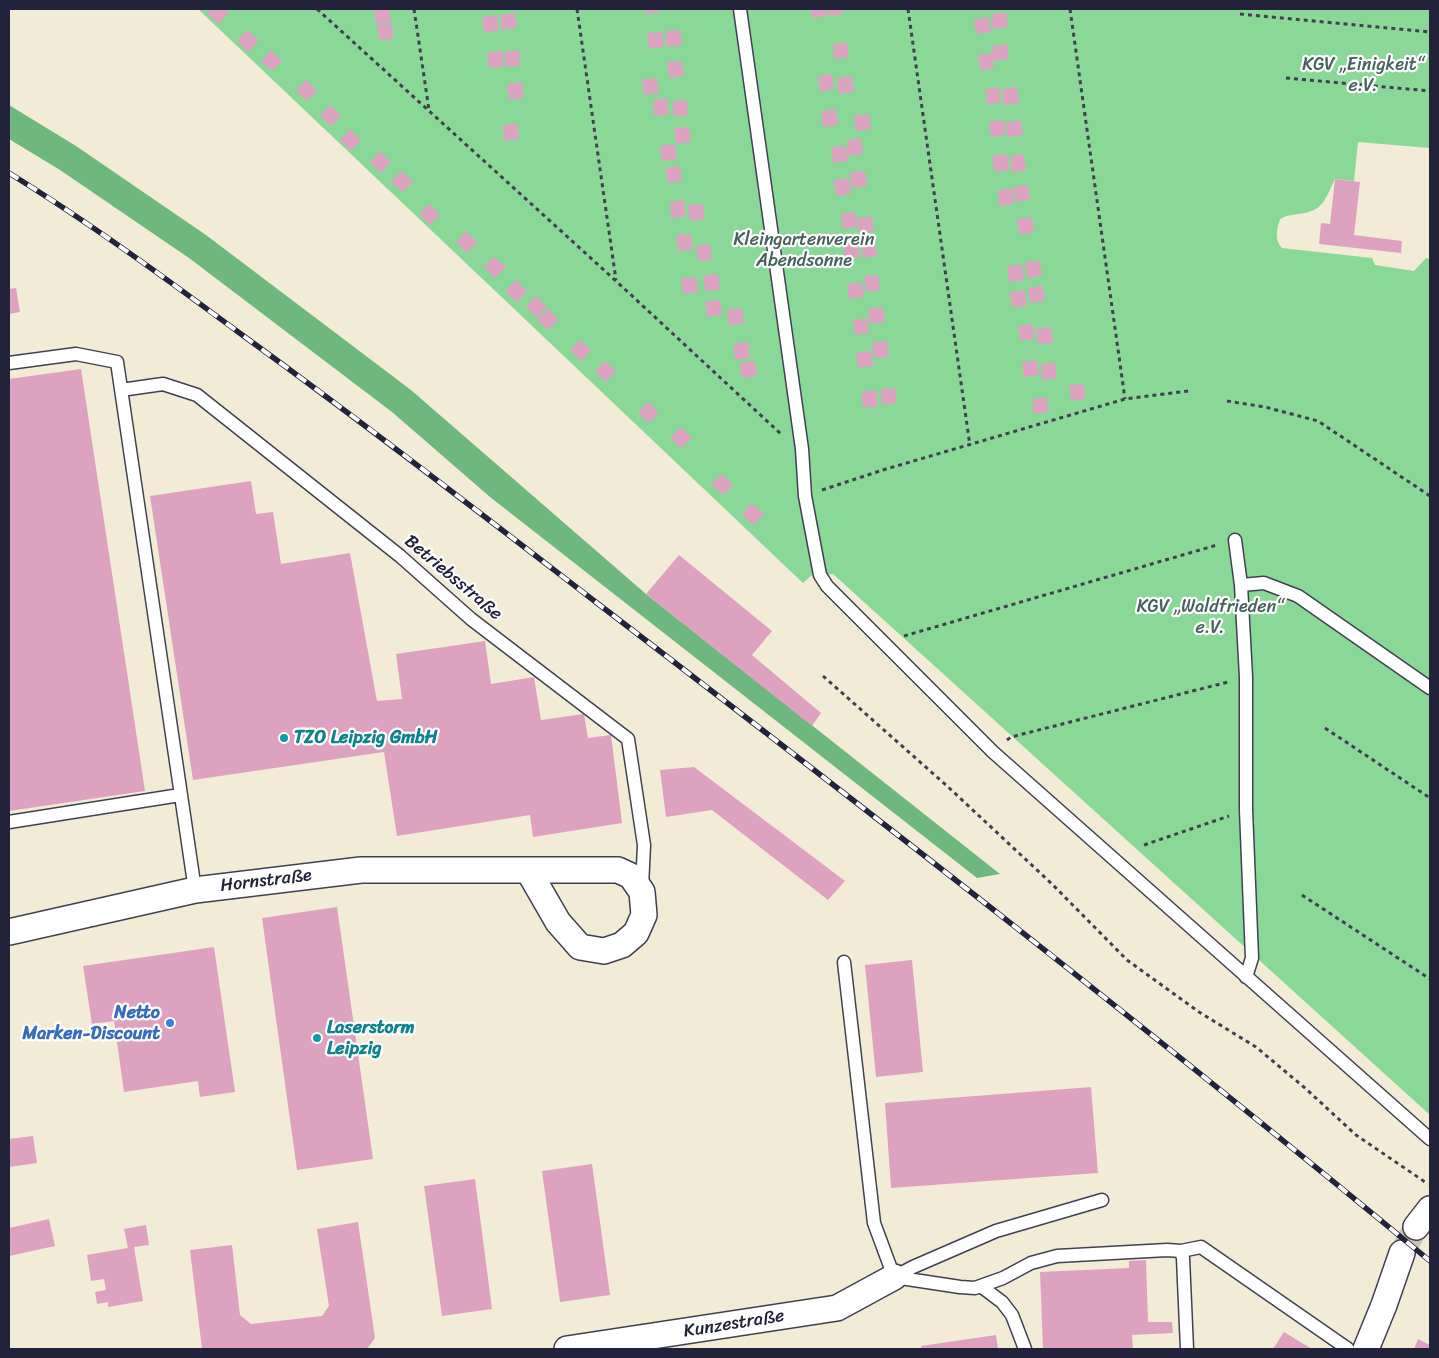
<!DOCTYPE html>
<meta charset="utf-8">
<style>
body{margin:0}
#map{position:relative;width:1439px;height:1358px;overflow:hidden;background:#f2ecd6;font-family:Sriracha,sans-serif}
canvas{display:block}
.frame{position:absolute;inset:0;border:10px solid #22223b;pointer-events:none}
</style>
<div id="map">
<canvas width="1439" height="1358"></canvas>
<div class="frame"></div>
</div>
<script>
const ctx = document.querySelector('canvas').getContext('2d');
ctx.lineJoin = 'round';
function fillPath(path, color) {
  ctx.fillStyle = color;
  ctx.fill(path, 'evenodd');
}
function strokePath(path, color, width, dash) {
  ctx.strokeStyle = color;
  ctx.lineWidth = width;
  ctx.lineCap = dash ? 'butt' : 'round';
  ctx.setLineDash(dash || []);
  ctx.stroke(path);
}
function label(font, color, halo, rows, align = 'center') {
  ctx.font = font + ' Sriracha,sans-serif';
  ctx.lineWidth = 4.5;
  ctx.setLineDash([]);
  ctx.textBaseline = 'middle';
  ctx.strokeStyle = halo;
  ctx.fillStyle = color;
  for (const [text, x, y, turn = 0] of rows) {
    ctx.save();
    ctx.translate(x, y);
    ctx.rotate((+turn || 0) * Math.PI / 180);
    ctx.textAlign = isNaN(turn) ? turn : align;
    if (halo) ctx.strokeText(text, 0, 0);
    ctx.fillText(text, 0, 0);
    ctx.restore();
  }
}
fillPath(new Path2D(`
 M198 9H1430V148L1358 142 1354 181 1335 179C1325 199 1324 211 1299 214 1291 215 1287 215 1280 219 1277 229 1274 240 1282 248L1372 258 1375 265 1414 271 1426 258 1430 259V1115L833 574 812 575 803 583Z`), '#89d898');
fillPath(new Path2D(`
 M9 105 76 146 206 235 411 390 646 594 1000 874 977 878 490 497 392 412 189 258 60 170 9 139Z`), '#6eb880');
fillPath(new Path2D(`
 M211 9H224L229 13 218 24 207 13Z
 M374 9H389L391 22 376 24Z
 M644 9H659L660 12 645 14Z
 M811 9H826L827 16 812 18Z
 M828 9H843V14L829 16Z
 M1006 12 1008 27 993 29 991 14Z
 M515 13 517 28 502 30 500 15Z
 M497 15 499 31 484 32 482 17Z
 M989 17 991 32 976 34 974 19Z
 M392 23 393 39 379 40 377 25Z
 M247 30 259 41 248 52 237 41Z
 M680 30 682 45 667 47 665 31Z
 M662 32 664 47 649 49 647 33Z
 M847 42 849 57 834 59 833 44Z
 M1007 44 1009 59 993 61 994 69 980 70 978 55 993 53 992 46Z
 M271 50 282 61 272 71 261 61Z
 M519 50 520 66 506 67 504 52Z
 M502 51 504 67 489 68 487 53Z
 M682 61 684 76 669 78 667 62Z
 M832 74 834 89 820 92 818 76Z
 M852 76 854 92 839 94 837 78Z
 M657 78 659 93 644 95 642 79Z
 M306 80 317 91 307 101 296 91Z
 M522 82 524 98 509 100 507 84Z
 M999 87 1001 102 987 105 985 89Z
 M1017 87 1019 103 1004 105 1002 89Z
 M667 98 669 114 654 116 653 100Z
 M687 100 688 115 674 117 672 102Z
 M330 105 341 116 331 126 320 116Z
 M836 109 838 125 823 127 821 111Z
 M869 114 871 129 856 131 854 116Z
 M1004 120 1006 135 991 137 989 122Z
 M1021 120 1023 135 1008 137 1006 122Z
 M517 123 519 139 504 141 503 125Z
 M689 127 691 142 676 144 674 128Z
 M350 129 361 140 351 151 340 140Z
 M861 138 863 154 848 156 847 140Z
 M675 144 677 159 662 161 660 146Z
 M846 146 848 161 833 163 831 147Z
 M380 151 391 162 381 173 370 162Z
 M1007 154 1009 170 994 171 992 156Z
 M1024 154 1026 170 1012 172 1010 156Z
 M680 166 682 181 667 183 666 168Z
 M401 171 413 182 402 192 391 182Z
 M865 171 867 186 852 188 850 172Z
 M849 178 851 194 836 196 834 180Z
 M1335 179 1360 182 1354 235 1402 241 1401 253 1319 244 1321 223 1330 224Z
 M1028 185 1030 200 1015 202 1014 187Z
 M1012 188 1014 204 999 206 998 190Z
 M684 200 686 216 671 218 670 202Z
 M429 204 440 214 430 225 419 214Z
 M703 204 704 219 690 221 688 205Z
 M855 212 858 227 843 229 841 214Z
 M872 216 874 232 859 233 858 218Z
 M1032 217 1034 232 1019 235 1017 219Z
 M466 231 477 242 467 253 456 242Z
 M691 234 693 249 678 251 676 235Z
 M875 241 877 256 863 258 861 243Z
 M858 242 860 257 845 259 843 244Z
 M710 244 712 260 698 261 696 246Z
 M494 257 506 267 495 278 484 267Z
 M1040 261 1042 276 1027 278 1025 262Z
 M1022 264 1024 280 1009 282 1007 266Z
 M718 274 720 290 705 291 703 276Z
 M878 275 880 290 866 292 864 276Z
 M696 277 698 292 683 294 681 278Z
 M516 280 527 291 517 302 505 291Z
 M862 282 864 297 849 299 847 284Z
 M1043 286 1045 301 1030 303 1028 288Z
 M16 288 20 312 9 314V289Z
 M1025 290 1027 306 1012 307 1010 292Z
 M536 296 547 307 537 318 526 307Z
 M720 300 722 315 707 317 705 301Z
 M883 307 885 322 870 324 868 309Z
 M742 308 744 323 729 326 727 310Z
 M548 309 559 320 548 330 537 320Z
 M867 318 869 333 855 335 853 320Z
 M1033 324 1035 339 1020 341 1018 326Z
 M1051 327 1053 343 1038 344 1036 329Z
 M580 340 591 350 581 361 570 350Z
 M887 341 889 357 874 358 872 343Z
 M748 342 750 358 735 360 733 344Z
 M871 351 873 366 858 368 856 352Z
 M1037 360 1039 375 1024 377 1022 362Z
 M605 361 616 371 606 382 595 371Z
 M755 361 757 376 742 378 740 363Z
 M1055 362 1057 378 1042 380 1041 364Z
 M81 369 145 791 9 811V379Z
 M1084 384 1085 399 1071 401 1069 385Z
 M895 388 897 403 882 405 881 389Z
 M876 390 878 406 863 408 861 392Z
 M1047 397 1048 412 1034 414 1032 399Z
 M648 402 659 413 649 423 638 413Z
 M681 427 692 438 681 448 670 438Z
 M722 474 733 485 723 495 711 484Z
 M251 481 256 514 273 512 281 564 350 553 377 701 402 699 396 654 485 641 491 684 534 677 541 720 584 714 588 738 611 735 622 823 533 837 530 815 397 836 384 752 193 780 150 496Z
 M752 503 764 514 753 525 742 514Z
 M679 555 772 631 752 655 821 713 812 726 646 594Z
 M694 767 845 881 828 900 712 810 666 817 660 770Z
 M337 907 373 1159 297 1170 262 918Z
 M214 947 235 1092 200 1097 198 1081 124 1092 114 1021 92 1024 83 966Z
 M912 960 923 1072 876 1077 865 965Z
 M1091 1087 1098 1173 891 1188 885 1103Z
 M33 1136 37 1163 9 1167V1139Z
 M592 1164 610 1295 560 1302 542 1171Z
 M475 1179 492 1309 442 1316 424 1186Z
 M49 1219 55 1246 9 1256V1228Z
 M358 1222 375 1338 367 1349H202L190 1250 232 1245 240 1315 251 1324 322 1316 329 1306 317 1229Z
 M146 1225 149 1245 134 1247 143 1301 108 1307V1302L97 1304 95 1292 106 1290 104 1279 91 1281 87 1255 128 1248 124 1229Z
 M1146 1260 1148 1322H1172L1173 1333 1132 1335 1133 1349H1043L1040 1272 1129 1268V1261Z
 M1284 1332 1312 1349H1273Z
 M996 1335 998 1349H922L921 1346Z
 M1418 1339 1430 1345V1349H1414Z`), '#dea2c1');
strokePath(new Path2D(`
 M1402 1253 1416 1227`), '#c8c4b7', 25, [25, 12]);
const service = new Path2D(`
 M740 9 802 449 805 496 820 575 827 586 993 752 1430 1139
 M9 363 76 354 117 362 195 890
 M121 390 163 384 197 395 400 556 471 619 628 739 644 845 642 887
 M1235 540 1241 585 1246 677V810L1252 958 1246 977
 M1241 585 1264 583 1298 596 1430 688
 M9 822 180 795
 M844 962 874 1223 894 1277
 M1181 1251 1201 1247 1348 1349
 M894 1277 960 1287 975 1288 1003 1278 1031 1263 1057 1256 1167 1250 1181 1251 1183 1258 1187 1349
 M894 1277 913 1267 996 1231 1102 1200
 M982 1287 1002 1302 1012 1315 1025 1349`);
const minor = new Path2D(`
 M9 932 195 890 361 870H618L631 876 642 892 644 915 636 933 622 945 604 951 580 947 558 922 528 870
 M1416 1227 1430 1209
 M567 1349 837 1308 894 1277
 M1366 1349 1384 1305 1402 1253`);
strokePath(service, '#414052', 15);
strokePath(minor, '#414052', 28);
strokePath(new Path2D(`
 M317 9 616 281 781 434
 M414 9 429 110
 M577 9 616 280
 M908 9 970 446
 M1070 9 1125 399
 M1240 14 1430 32
 M1286 78 1430 91
 M1227 401 1265 407 1318 421 1430 496
 M822 490 886 469 1125 399 1189 391
 M904 636 1217 545
 M823 676 946 785 1052 884 1127 960 1199 1012 1256 1047 1305 1088 1356 1135 1428 1184
 M1325 728 1430 798
 M1007 740 1011 737 1228 682
 M1144 845 1229 816
 M1302 895 1430 979`), '#414052', 3, [4, 4]);
strokePath(service, '#fff', 12);
strokePath(minor, '#fff', 25);
const rail = new Path2D(`
 M9 173C90 223 168 280 245 337 364 423 480 513 597 603 878 818 1157 1035 1430 1261`);
strokePath(rail, '#22223b', 5.5);
strokePath(rail, '#fff', 4, [11]);
for (const [x, y, r, color] of [
 [284,738,5,"#0f9aa8"],
 [170,1023,5,"#3f7fe0"],
 [317,1038,5,"#0f9aa8"]
]) {
  const dot = new Path2D();
  dot.arc(x, y, r, 0, 2 * Math.PI);
  ctx.fillStyle = color;
  ctx.fill(dot);
  strokePath(dot, '#fff', 2);
}
label('18px', '#46625c', '#fff', [
 ["KGV „Einigkeit“",1363,65],
 ["e.V.",1363,86],
 ["Kleingartenverein",804,240],
 ["Abendsonne",804,261],
 ["KGV „Waldfrieden“",1210,607],
 ["e.V.",1210,628]
]);
label('18px', '#22223b', '#fff', [
 ["Betriebsstraße",453,578,40],
 ["Hornstraße",266,881,-7],
 ["Kunzestraße",734,1324,-9]
]);
label('bold 18px', '#0d838f', '#fff', [
 ["TZO Leipzig GmbH",294,738],
 ["Laserstorm",327,1028],
 ["Leipzig",327,1049]
], 'left');
label('bold 18px', '#366cbe', '#fff', [
 ["Netto",160,1013],
 ["Marken-Discount",160,1034]
], 'right');
</script>
